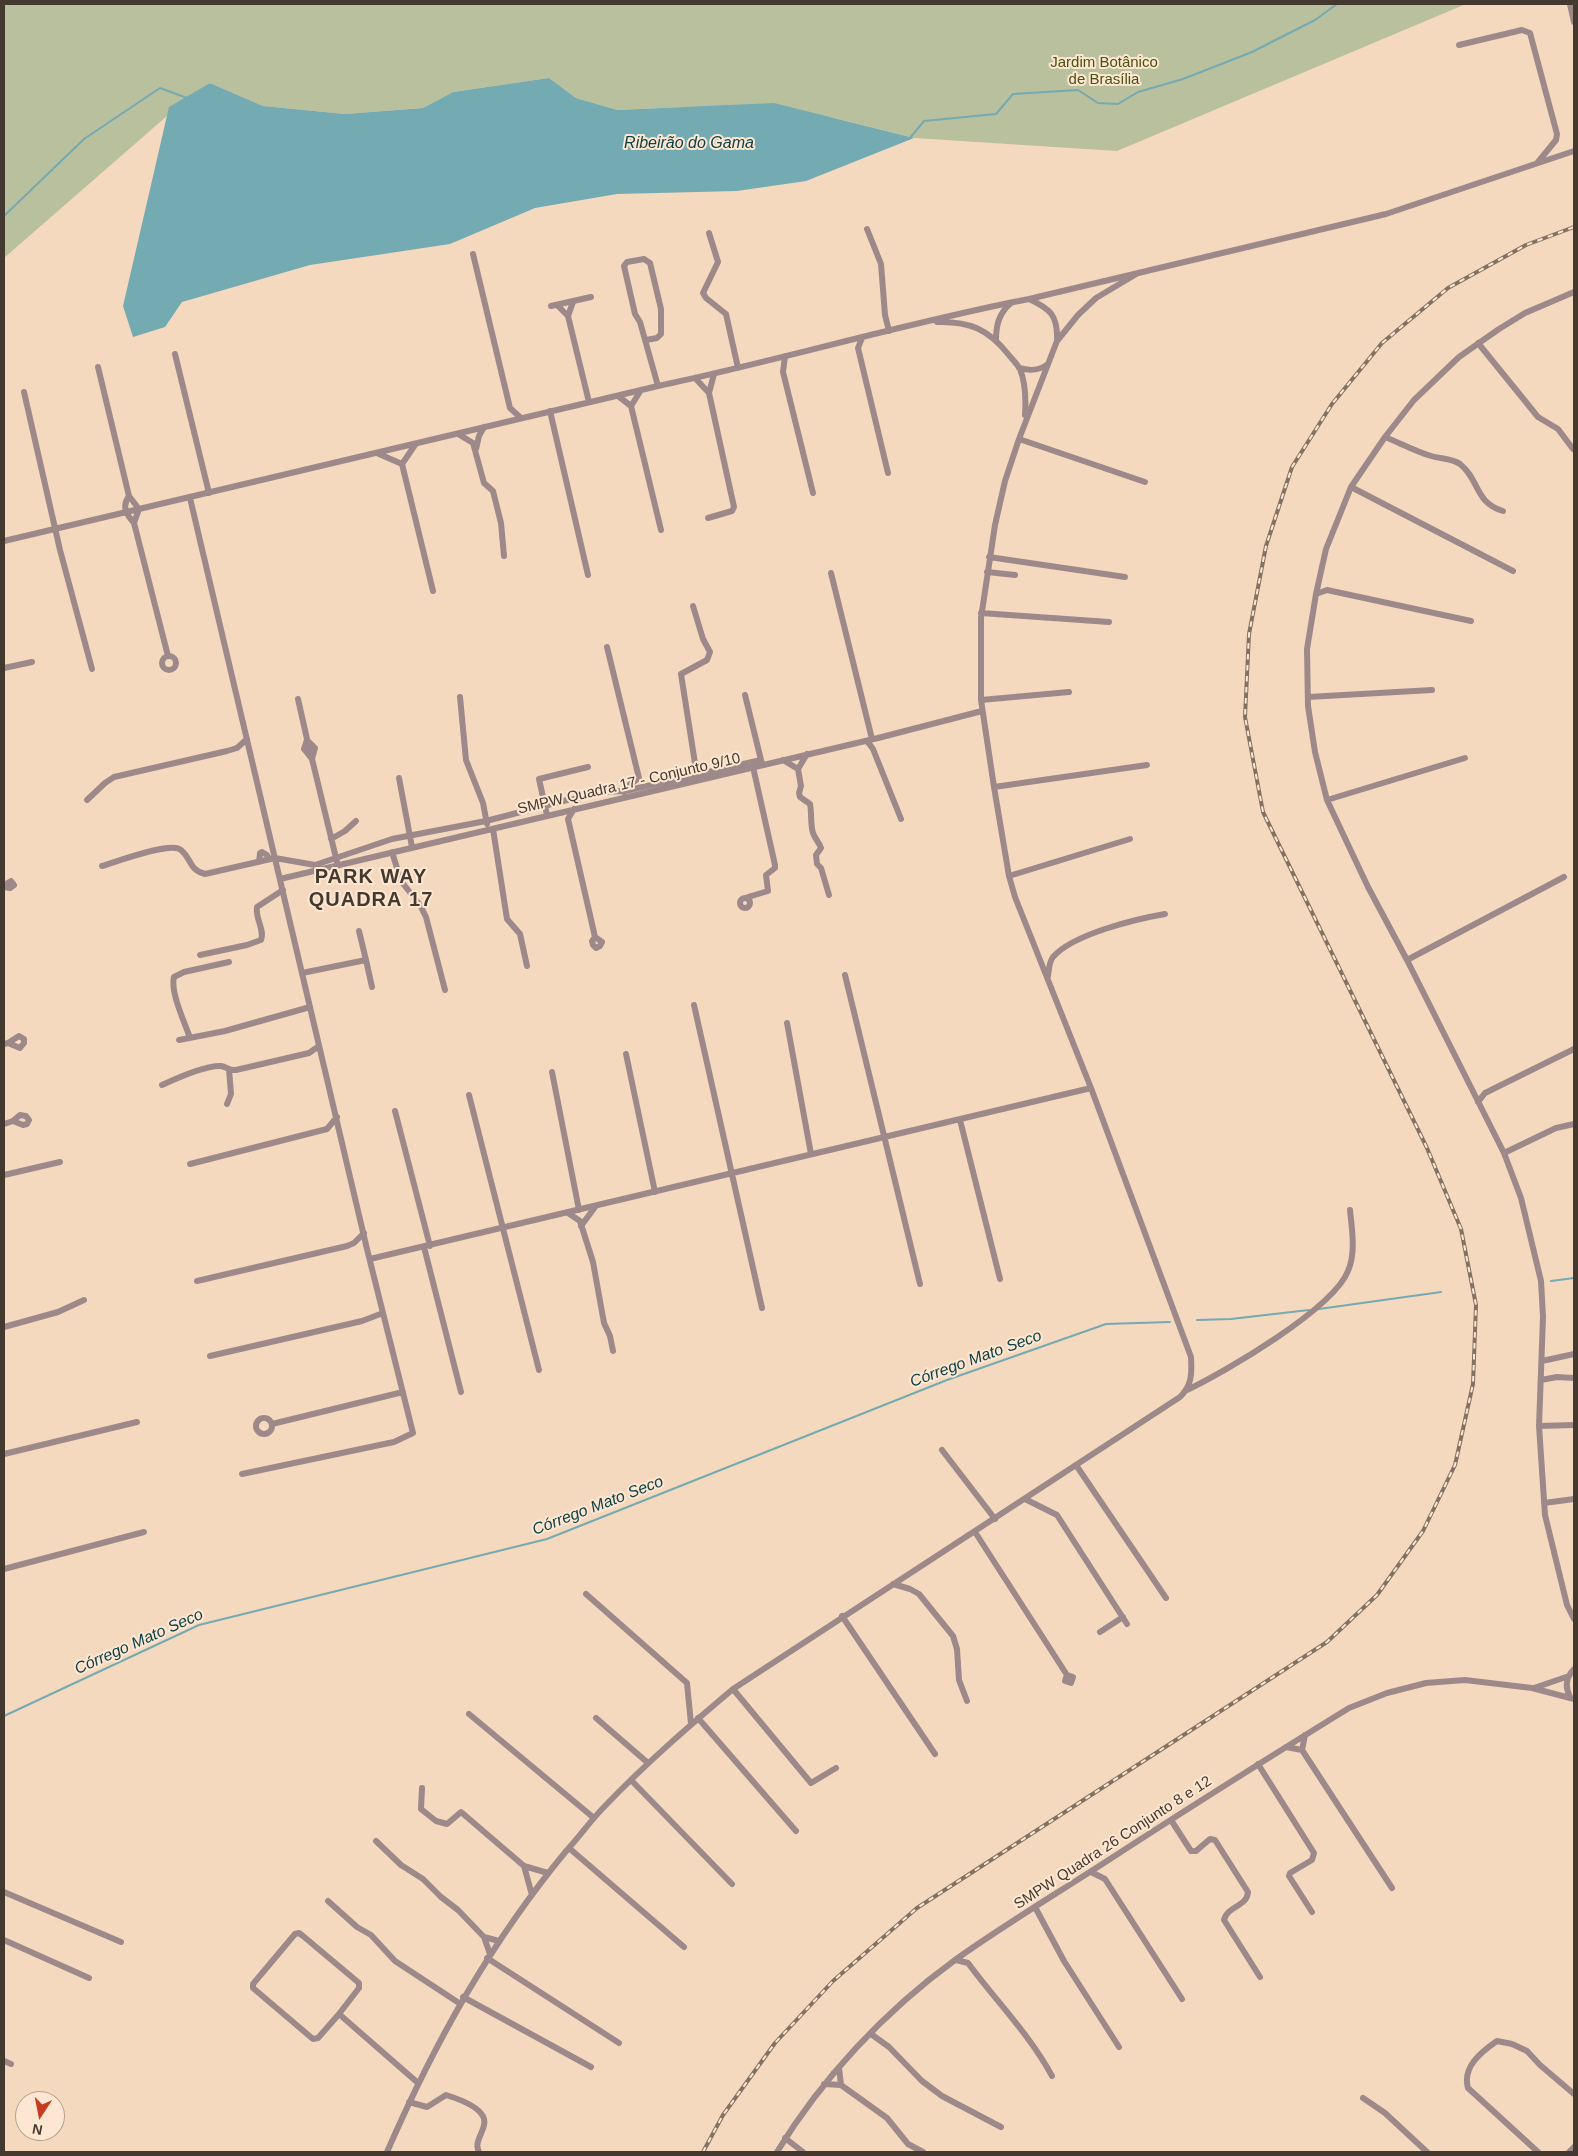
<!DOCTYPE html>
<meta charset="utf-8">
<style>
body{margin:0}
#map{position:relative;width:1578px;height:2156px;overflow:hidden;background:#f5d9bf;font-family:Helvetica,sans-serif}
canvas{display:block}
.frame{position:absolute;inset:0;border:5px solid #44392e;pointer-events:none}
.north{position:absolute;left:15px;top:2091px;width:50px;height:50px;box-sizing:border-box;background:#fee7d2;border:1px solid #b4a190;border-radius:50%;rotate:191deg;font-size:14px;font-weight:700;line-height:20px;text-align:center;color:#44392e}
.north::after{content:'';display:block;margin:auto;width:18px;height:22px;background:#c73c21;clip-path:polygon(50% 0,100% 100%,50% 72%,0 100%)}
</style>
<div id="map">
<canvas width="1578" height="2156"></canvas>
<div class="frame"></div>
<div class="north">N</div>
</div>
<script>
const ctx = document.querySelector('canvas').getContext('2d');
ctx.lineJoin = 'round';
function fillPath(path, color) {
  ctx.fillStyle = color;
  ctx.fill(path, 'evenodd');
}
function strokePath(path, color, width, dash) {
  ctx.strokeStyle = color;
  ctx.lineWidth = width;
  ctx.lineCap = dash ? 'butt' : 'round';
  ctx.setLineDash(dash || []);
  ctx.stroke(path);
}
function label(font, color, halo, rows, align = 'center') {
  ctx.font = font + ' Helvetica,sans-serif';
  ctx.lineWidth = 4;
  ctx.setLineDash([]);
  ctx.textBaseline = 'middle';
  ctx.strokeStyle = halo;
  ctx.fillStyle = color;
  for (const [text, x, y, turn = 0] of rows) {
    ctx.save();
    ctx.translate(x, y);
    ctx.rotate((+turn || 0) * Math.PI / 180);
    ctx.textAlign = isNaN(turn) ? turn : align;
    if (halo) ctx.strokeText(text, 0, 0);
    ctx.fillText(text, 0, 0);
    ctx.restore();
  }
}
fillPath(new Path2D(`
 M4 4H1466L1117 151 914 138 835 118 685 107 617 110 576 98 549 78 453 92 423 108 345 114 263 106 210 83 167 116 4 258Z`), '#b9c09e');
fillPath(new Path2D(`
 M549 78 576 98 617 110 774 103 914 138 806 181 737 191 617 194 535 208 450 244 310 265 182 302 165 327 133 337 123 306 169 107 210 83 263 106 345 114 423 108 453 92Z`), '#74aab1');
strokePath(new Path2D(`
 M909 139 924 121 996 114 1013 94 1078 90 1098 103 1118 104 1138 92 1183 79 1252 52 1315 20 1337 4
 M4 216 84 139 160 88 187 98
 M1551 1281 1574 1278
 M1319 1309 1441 1292
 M1197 1320 1231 1319 1309 1310
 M4 1716 199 1625 547 1539 947 1380 1106 1324 1170 1322`), '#74aab1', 2);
strokePath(new Path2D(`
 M1570 4 1574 22
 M1459 45 1522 30 1530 33 1557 134 1556 140 1538 162
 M867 229 881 264 885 315 889 331
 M709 233 718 262 703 293 706 298 726 314 738 368
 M473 254 510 408 521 418
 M1574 292 1525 313 1499 329 1459 357 1414 400 1385 437 1351 487 1326 549 1316 594 1307 649 1308 706 1315 752 1327 800 1368 887 1407 960 1504 1153 1521 1198 1541 1281 1543 1317 1539 1426 1545 1515 1567 1605 1574 1619
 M1029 299C1051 309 1058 316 1057 341
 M573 302 568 316 589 402
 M557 305 568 316
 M551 306 591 297
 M937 322C969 321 988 329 1008 354 1012 359 1017 364 1020 369 1026 384 1026 400 1025 415
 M862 338 858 348 888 473
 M646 340 657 338 661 334V309L650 263 644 259 627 262 624 266 635 314 640 322 658 386
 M996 340C996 325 999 313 1011 303
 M1478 343 1538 417 1558 429 1573 449
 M175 354 209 493
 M785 356 783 372 813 493
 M98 367 129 496C121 507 127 515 134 523L168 656
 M1019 368C1030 371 1039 371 1048 364
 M695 378 709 393 734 507 732 511 708 518
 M24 392 60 550 92 669
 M709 393 714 374
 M618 396 631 406 661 530
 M631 406 641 390
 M550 411 588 575
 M458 434 473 443 484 483 493 491 501 523 504 556
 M1385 437C1400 443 1415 451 1431 456 1441 459 1452 458 1460 464 1480 480 1474 502 1503 511
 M1019 439 1145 482
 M476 449 479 436 484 427
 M379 454 402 464 433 591
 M402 464 415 445
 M1351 487 1513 571
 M129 496 139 509 134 523
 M190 498 367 1249 413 1433 394 1442 242 1474
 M4 541 658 386C782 360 904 323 1029 299L1386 214 1574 151
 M989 557 1125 577
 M987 572 1015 575
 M831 573 872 739
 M1316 594 1327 590 1471 621
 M693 606 703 639 710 652 707 660 681 674 697 776
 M981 613 1109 622
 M607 647 639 778
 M162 663a7 7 0 1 1 14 0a7 7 0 1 1-14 0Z
 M4 668 32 662
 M745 695 762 764
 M460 697 466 760 483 803 487 824
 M1308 697 1432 690
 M298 699 307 739V740L312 759 304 749 307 740
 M981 700 1069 692
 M307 740 315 748 312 759 337 862
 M867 741 873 749 901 819
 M807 754 798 769 801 786 799 793 800 797 810 804C812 814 810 823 813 833 815 839 819 842 821 848L816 855 817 864 821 868 829 895
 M783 760 798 769
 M399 778 412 847
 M994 787 1147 765
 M624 792 629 785 639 778
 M87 800 105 783 114 777 227 751 237 748 247 739
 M1327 800 1465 758
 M574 809 568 819 595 937
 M547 815 539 779 588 767
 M493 829 507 919 520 934 527 966
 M331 839 345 831 356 821
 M392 852 401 881 420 905 426 917 445 990
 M259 862 260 853 262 852 267 855 269 859
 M102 866C116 862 171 841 181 850 192 859 188 869 205 874L275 858 315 865 392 839 486 821 567 800 582 798 600 792 625 791 761 760
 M1009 876 1130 839
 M280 879 878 738 982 711
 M4 885 11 881 14 885 10 888 4 887
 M748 897 768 891 766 875 775 868V865L753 767
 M740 903a5 5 0 1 1 10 0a5 5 0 1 1-10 0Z
 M595 937 602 942 600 946 596 948 593 945 592 941Z
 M200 955 247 945 261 940C265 929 255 919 257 907L283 890
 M366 960 372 987
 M1407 960 1564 877
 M302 973 366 960 359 931
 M845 975 920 1284
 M1048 976C1049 970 1049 962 1053 957 1073 934 1136 919 1165 914
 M694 1005 762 1308
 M787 1023 811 1154
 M190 1038C185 1023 170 992 174 977L184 972 229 962
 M179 1040 225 1031 310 1007
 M4 1044 8 1043 20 1048 24 1043V1039L19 1036 8 1043
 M626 1054 655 1192
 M552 1072 579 1210
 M162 1085C177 1078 205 1065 221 1066 227 1067 230 1071 236 1070L309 1053 319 1046
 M469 1095 539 1370
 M1478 1102 1485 1093 1574 1049
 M227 1104 231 1094 229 1069
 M395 1111 430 1246
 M960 1120 1000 1279
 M4 1124 13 1121 23 1125 27 1124 29 1120 26 1116 20 1115 13 1121
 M1504 1153 1556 1128 1574 1124
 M190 1164 327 1129 337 1117
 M4 1175 60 1162
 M568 1213 580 1221 593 1262 604 1323 610 1336 613 1351
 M581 1226 595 1207
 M424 1247 461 1392
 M370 1259 1091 1088
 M197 1281 347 1246 354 1243 364 1233
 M4 1327 58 1312 84 1300
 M210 1356 362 1321 383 1313
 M1542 1361 1574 1354
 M1541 1380 1557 1377 1574 1378
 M1187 1390C1225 1372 1333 1309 1348 1271 1356 1253 1352 1230 1350 1210
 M256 1426a8 8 0 1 1 16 0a8 8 0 1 1-16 0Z
 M272 1424 403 1392
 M1539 1426 1574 1425
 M942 1450 995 1519
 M4 1454 137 1422
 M1076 1465 1166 1598
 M1025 1499 1057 1515 1127 1624
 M1544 1503 1574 1499
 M975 1532 1067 1675 1073 1677 1071 1683 1065 1681 1067 1675
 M4 1569 144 1532
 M893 1584 910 1589 919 1594 953 1636 957 1649 959 1680 967 1701
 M586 1594 687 1683 691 1724
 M842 1616 935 1754
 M1100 1632 1123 1617
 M1534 1688 1569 1676
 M733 1689 811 1783 836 1768
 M1570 1697C1565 1687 1565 1678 1574 1669
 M469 1714 594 1818
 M596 1718 648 1763
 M698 1718 796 1831
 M1305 1735 1302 1750 1392 1888
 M1286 1747 1302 1750
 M1258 1764 1314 1853 1312 1860 1290 1873 1289 1876 1312 1912
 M631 1780 732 1884
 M422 1788 421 1809 436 1821 447 1824 461 1812 524 1866 548 1873
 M1171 1820 1191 1851H1196L1210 1839 1215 1840 1248 1892C1247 1907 1227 1906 1224 1920L1260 1977
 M376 1841 401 1865 423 1879 441 1897 458 1910 484 1937 490 1954
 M569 1848 684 1947
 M524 1866 532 1895
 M1091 1872 1105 1879 1182 1999
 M4 1892 121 1942
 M328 1901 357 1927 371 1935 395 1961 459 2003
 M1035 1907 1064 1961 1119 2047
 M484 1937 499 1941
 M4 1940 89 1978
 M487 1958 619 2043
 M956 1960 968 1963C996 2001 1030 2035 1052 2076
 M463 1997 591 2067
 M339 2014 359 1988V1983L303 1936 299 1933 295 1934 253 1984V1988L313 2039 318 2038 339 2014 418 2083
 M871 2034 889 2047 922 2081 942 2096 1001 2127
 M4 2061 11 2064
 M839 2068 841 2085
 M824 2084 841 2085 887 2118 908 2144 923 2152
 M1363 2098 1385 2113 1427 2152
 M409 2102 427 2107 446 2095C459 2099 488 2109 484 2125 482 2135 474 2143 479 2152
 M785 2138 803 2152
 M387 2152C435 2042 490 1943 567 1850 580 1836 591 1820 604 1807 645 1764 688 1727 733 1689L1180 1397C1192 1385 1192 1374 1191 1357L1091 1088 1015 897 1009 876 994 787 981 700V618L995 525 1005 481 1019 439 1057 341 1078 315 1096 298 1138 273
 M777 2152C822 2078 885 2011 955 1960 1004 1925 1056 1894 1107 1861 1187 1809 1268 1758 1349 1708L1387 1693 1426 1683 1465 1680 1532 1688 1574 1699
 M1538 2152 1468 2088C1462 2067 1481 2052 1497 2041L1512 2044 1527 2051 1540 2065 1574 2094
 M1569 2152 1574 2147`), '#9e898a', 6);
const rail = new Path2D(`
 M703 2152 723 2115 775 2043 833 1981 917 1908 1327 1642 1377 1595 1423 1531 1455 1465 1473 1384 1476 1305 1461 1229 1427 1148 1263 812 1245 717 1249 634 1266 546 1292 467 1332 404 1382 343 1448 288 1526 245 1574 227`);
strokePath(rail, '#837262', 4);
strokePath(rail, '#fee7d2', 2, [5.5]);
label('15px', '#49520f', '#fee7d2', [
 ["Jardim Botânico",1104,63],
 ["de Brasília",1104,80]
]);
label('15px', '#44392e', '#fee7d2', [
 ["SMPW Quadra 17 - Conjunto 9/10",629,784,-13],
 ["SMPW Quadra 26 Conjunto 8 e 12",1113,1843,-33]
]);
label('italic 16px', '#0e4247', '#fee7d2', [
 ["Ribeirão do Gama",689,144],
 ["Córrego Mato Seco",976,1359,-20],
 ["Córrego Mato Seco",598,1506,-21],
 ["Córrego Mato Seco",139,1642,-24]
]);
ctx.letterSpacing = '1px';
label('bold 20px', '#44392e', '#fee7d2', [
 ["PARK WAY",371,877],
 ["QUADRA 17",371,900]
]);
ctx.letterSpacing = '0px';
</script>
